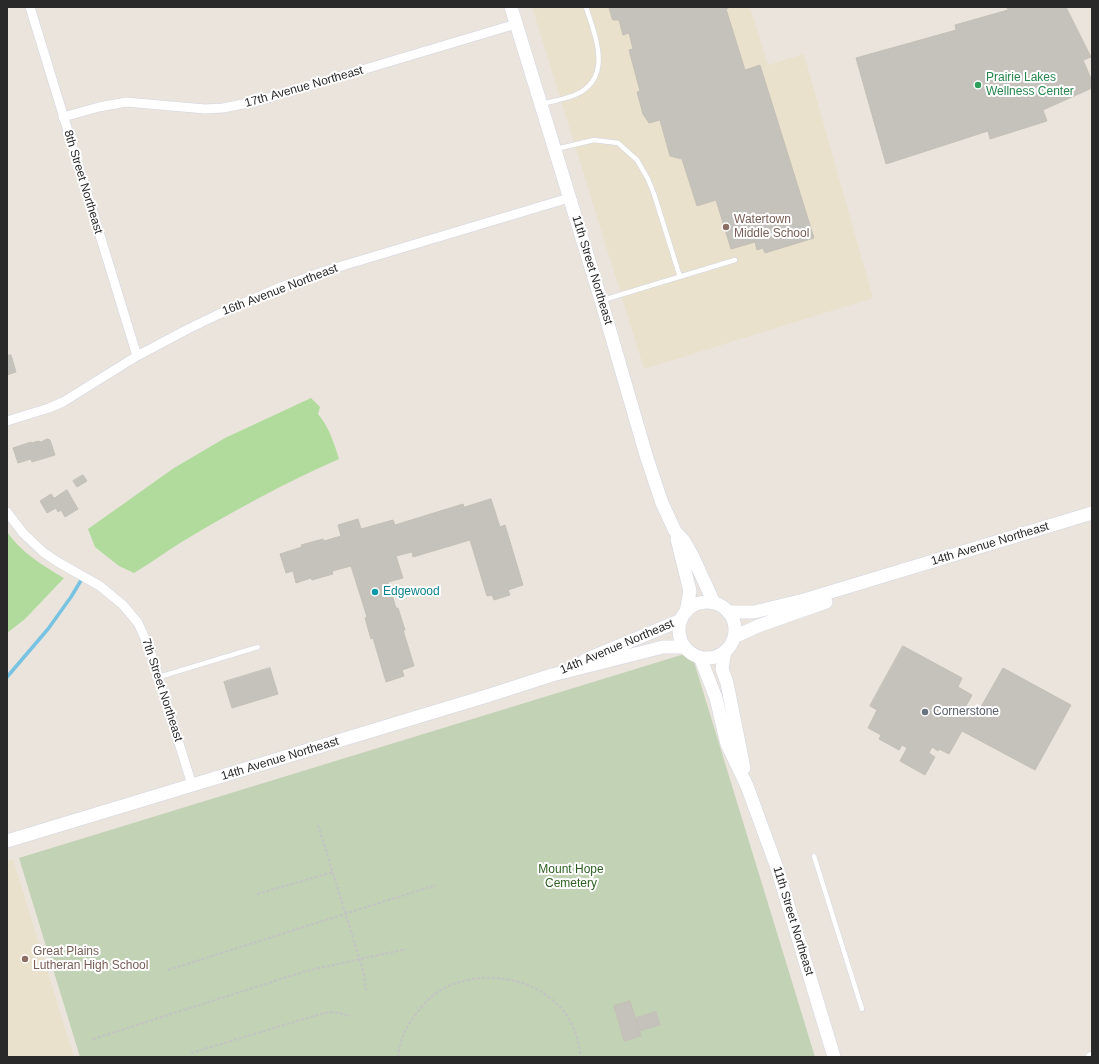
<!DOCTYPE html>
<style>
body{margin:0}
#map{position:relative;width:1099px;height:1064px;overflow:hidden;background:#eae4dc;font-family:Arial,sans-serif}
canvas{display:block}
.frame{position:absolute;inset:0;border:8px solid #292929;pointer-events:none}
</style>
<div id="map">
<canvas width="1099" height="1064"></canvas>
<div class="frame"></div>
</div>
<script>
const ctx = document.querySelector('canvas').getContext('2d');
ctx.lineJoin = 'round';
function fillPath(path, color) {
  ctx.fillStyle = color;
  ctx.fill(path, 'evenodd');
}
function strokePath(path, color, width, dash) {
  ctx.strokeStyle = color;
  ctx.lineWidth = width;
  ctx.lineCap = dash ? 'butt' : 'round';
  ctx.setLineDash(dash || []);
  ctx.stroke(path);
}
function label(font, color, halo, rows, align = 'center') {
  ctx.font = font + ' Arial,sans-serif';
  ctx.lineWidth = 4;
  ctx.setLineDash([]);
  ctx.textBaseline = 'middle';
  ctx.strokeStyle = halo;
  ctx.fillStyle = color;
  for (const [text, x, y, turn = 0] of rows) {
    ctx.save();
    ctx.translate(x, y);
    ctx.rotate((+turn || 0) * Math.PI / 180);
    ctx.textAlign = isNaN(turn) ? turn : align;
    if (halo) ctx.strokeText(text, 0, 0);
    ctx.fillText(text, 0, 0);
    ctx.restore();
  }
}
fillPath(new Path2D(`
 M532 7H750L768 65 804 54 873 298 644 369Z
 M13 859 74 1057H7V861Z`), '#eae1cd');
fillPath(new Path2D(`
 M311 398 320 407 318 414C329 427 334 443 339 459 284 483 231 512 180 543 164 553 149 564 134 573L119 566 95 547 88 529 174 468 225 438Z
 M7 532C21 552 43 566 64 578L25 619 7 633Z`), '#b1db9d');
fillPath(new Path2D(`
 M691 652 815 1057H80L19 858Z`), '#c2d2b5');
strokePath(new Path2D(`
 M7 677 48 629 71 597 83 577`), '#78c3e2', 3.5);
const building = new Path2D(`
 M609 7H730L726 9 745 70 760 65 814 238 765 253 763 248 757 250 755 242 731 249 716 200 697 206 682 159 670 156 660 120 649 123 643 114 637 92 640 91 629 50 633 49 629 33 623 35 619 20H613Z
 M1007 7H1066L1091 57 1083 60 1092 81V88L1043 110 1047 121 990 139 988 131 886 164 856 58 956 30 955 25 1008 10Z
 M11 355 16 372 7 375V356Z
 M47 439 50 440 55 455 32 462 31 459 18 463 13 448 31 442 32 443 38 441 41 442Z
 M83 475 87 481 77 487 73 481Z
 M67 490 78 509 65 517 61 510 58 512 56 508 47 513 40 501 51 494 54 498Z
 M491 499 500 527 505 525 523 585 508 590 510 595 494 600 492 595 487 596 470 540 413 557 412 552 396 556 403 578 388 582 396 608H398L405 630H403L414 666 402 670 404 676 386 682 373 638 371 639 365 618 367 617 351 566 332 571 333 574 312 580 311 578 296 583 293 571 286 573 280 554 302 547 301 545 323 539 324 541 341 536 338 525 358 519 361 529 393 520 395 525 463 504 464 507Z
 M903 646 962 678 958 687 972 695 965 708 977 714 1003 668 1071 705 1035 770 962 731 949 754 939 749 938 751 932 747 929 753 935 757 925 775 900 761 907 748 902 745 899 750 879 739 881 735 868 728 877 710 870 706Z
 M270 668 278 694 232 708 224 682Z
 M630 1001 641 1036 624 1041 614 1006Z
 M656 1012 660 1025 639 1031 636 1018Z`);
fillPath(building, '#c5c1bb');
strokePath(building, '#c4c0b6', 1);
const lane = new Path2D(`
 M542 104C553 101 565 99 575 95 614 78 595 36 586 7
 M556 149 594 140 618 143 637 160 648 179 654 194 680 277
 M603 300 735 260
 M159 677 258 647
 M814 856 862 1009`);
const street = new Path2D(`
 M30 7 137 356
 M63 117 99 107 126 102 205 109 223 108 258 101 516 24
 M7 421 49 408 63 402 137 356 190 328 219 314 281 287 325 271 569 198
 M7 512 23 533 43 552 56 561 100 586 123 605 138 623 149 647 192 785
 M1090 1057 1092 1056`);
const secondary = new Path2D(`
 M511 7 601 300 646 455 662 503 675 531 684 541 693 557 714 603
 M677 539 690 591 686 612
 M679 630a28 28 0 1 1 56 0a28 28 0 1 1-56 0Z
 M728 612H754L804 600 1092 513
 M734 637 758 626 826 602
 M725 651 722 669 727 683 744 768
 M700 657 716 698 727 744 747 786 776 865 834 1057
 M585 660 681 620
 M7 841 490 695 552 675 663 647H685`);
strokePath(lane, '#d1d4e0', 5.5);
strokePath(street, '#d1d4e0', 10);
strokePath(secondary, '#d1d4e0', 14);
strokePath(new Path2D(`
 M318 825 363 970 366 990
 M257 894 333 872
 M168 970 436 885
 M93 1039 306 971 406 949
 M191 1053 324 1013 334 1012 351 1016
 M398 1057C400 1040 406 1026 417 1013 423 1005 430 997 439 991 481 966 543 977 569 1019 576 1030 579 1044 581 1057`), '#c3c3c3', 2, [3, 2]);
strokePath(lane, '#fff', 4.5);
strokePath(street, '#fff', 9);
strokePath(secondary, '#fff', 13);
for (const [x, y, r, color] of [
 [978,85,4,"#2e9e5b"],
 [726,227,4,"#8d6e63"],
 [375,592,4,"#0f9aa8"],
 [925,712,4,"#6b7280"],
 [25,959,4,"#8d6e63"]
]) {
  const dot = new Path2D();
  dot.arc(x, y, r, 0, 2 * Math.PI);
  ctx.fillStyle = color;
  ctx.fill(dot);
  strokePath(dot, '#fff', 1.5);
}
label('12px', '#27864d', '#fff', [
 ["Prairie Lakes",986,78],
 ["Wellness Center",986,92]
], 'left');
label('12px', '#292929', '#fff', [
 ["17th Avenue Northeast",304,87,-16],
 ["8th Street Northeast",83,182,73],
 ["11th Street Northeast",592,270,73],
 ["16th Avenue Northeast",280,290,-21],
 ["14th Avenue Northeast",990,544,-17],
 ["14th Avenue Northeast",617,647,-23],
 ["7th Street Northeast",162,690,72],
 ["14th Avenue Northeast",280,759,-17],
 ["11th Street Northeast",793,921,73]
]);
label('12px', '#785e54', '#fff', [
 ["Watertown",734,220],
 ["Middle School",734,234],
 ["Great Plains",33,952],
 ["Lutheran High School",33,966]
], 'left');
label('12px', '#0d838f', '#fff', [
 ["Edgewood",383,592]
], 'left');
label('12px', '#5b616d', '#fff', [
 ["Cornerstone",933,712]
], 'left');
label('12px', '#2c5e21', '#fff', [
 ["Mount Hope",571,870],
 ["Cemetery",571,884]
]);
</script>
